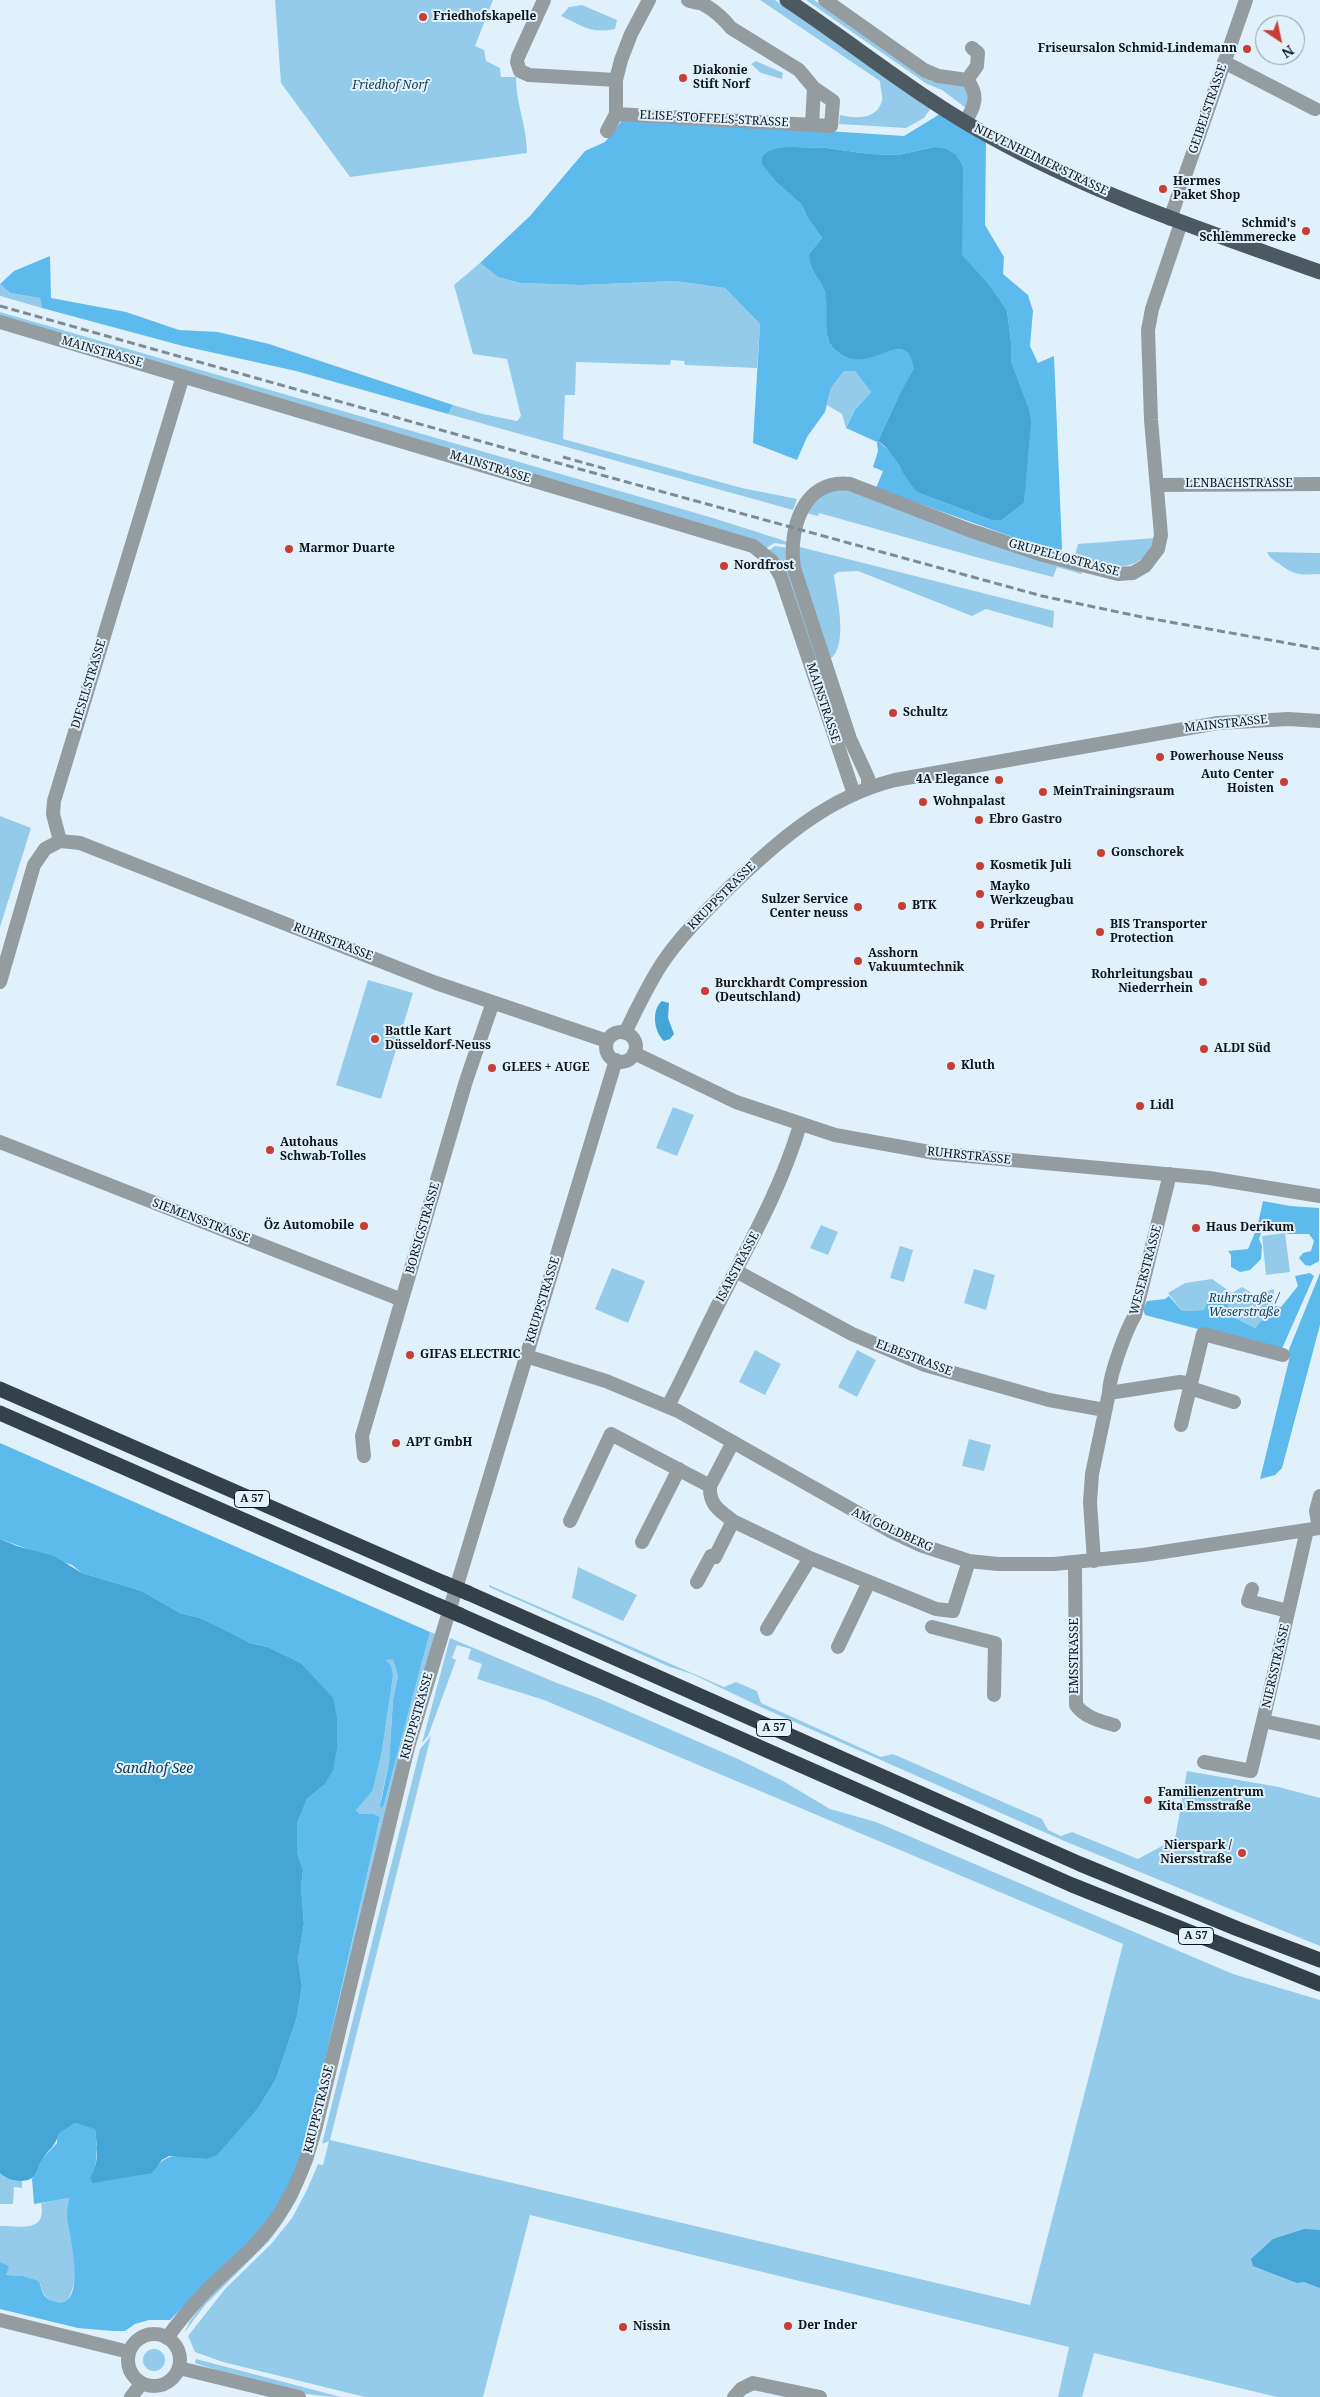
<!DOCTYPE html>
<meta charset="utf-8">
<style>
body{margin:0}
#map{position:relative;width:1320px;height:2397px;overflow:hidden;background:#e1f1fb;font-family:"Noto Serif",serif}
canvas{display:block}
.north{position:absolute;left:1255px;top:15px;width:50px;height:50px;box-sizing:border-box;background:#e1f1fb;border:1px solid #8d99a0;border-radius:50%;rotate:146deg;font-size:14px;font-weight:700;line-height:20px;text-align:center;color:#0e1417}
.north::after{content:'';display:block;margin:auto;width:18px;height:22px;background:#ca3c36;clip-path:polygon(50% 0,100% 100%,50% 72%,0 100%)}
</style>
<div id="map">
<canvas width="1320" height="2397"></canvas>
<div class="north">N</div>
</div>
<script>
const ctx = document.querySelector('canvas').getContext('2d');
ctx.lineJoin = 'round';
function fillPath(path, color) {
  ctx.fillStyle = color;
  ctx.fill(path, 'evenodd');
}
function strokePath(path, color, width, dash) {
  ctx.strokeStyle = color;
  ctx.lineWidth = width;
  ctx.lineCap = dash ? 'butt' : 'round';
  ctx.setLineDash(dash || []);
  ctx.stroke(path);
}
function label(font, color, halo, rows, align = 'center') {
  ctx.font = font + ' "Noto Serif",serif';
  ctx.lineWidth = 4;
  ctx.setLineDash([]);
  ctx.textBaseline = 'middle';
  ctx.strokeStyle = halo;
  ctx.fillStyle = color;
  for (const [text, x, y, turn = 0] of rows) {
    ctx.save();
    ctx.translate(x, y);
    ctx.rotate((+turn || 0) * Math.PI / 180);
    ctx.textAlign = isNaN(turn) ? turn : align;
    if (halo) ctx.strokeText(text, 0, 0);
    ctx.fillText(text, 0, 0);
    ctx.restore();
  }
}
fillPath(new Path2D(`
 M275 0H493L475 46 484 50 486 61 500 68 501 77H516C516 105 527 126 527 153L350 177 281 83Z
 M760 0H775L931 108 924 118 906 128 839 124 840 115C854 118 876 121 882 101 883 95 880 88 880 81Z
 M806 0H814L931 81 953 85 958 84 970 89 966 108 942 90 927 84Z
 M582 5 617 20 615 29C590 34 583 26 561 16L569 7Z
 M756 61 783 73 782 79 761 73 751 64Z
 M480 263 498 277 520 283 581 285 675 281 725 288 760 324 757 368 685 365 684 361 671 360 670 365 576 362 575 395H565L563 439 742 488 797 499 793 510 448 414 453 405 483 414 517 421 521 416 507 359 473 354 454 285Z
 M0 284 10 293 40 298 42 308 0 296Z
 M0 312 713 518 779 539 789 543V545L774 543 765 549 738 535 723 530 0 317Z
 M844 371H855L871 392 855 410 846 428 842 414 827 405 831 388Z
 M841 489 850 491 1083 570 1081 574 1057 567 1053 577 983 559 819 513 818 516 806 513 821 493Z
 M1155 538C1140 580 1107 565 1075 555L1078 544Z
 M775 546 789 548 845 750 768 551Z
 M800 547 1054 611 1053 628 986 609 972 616 858 571 838 572 834 575C836 596 850 646 829 660L797 559Z
 M1267 552 1320 553V574C1299 575 1295 576 1278 563 1272 559 1270 558 1267 552Z
 M0 816 31 828 0 927Z
 M368 980 413 993 381 1099 336 1085Z
 M673 1107 694 1115 677 1156 656 1148Z
 M821 1225 838 1232 828 1255 810 1248Z
 M1285 1233 1290 1272 1266 1275 1262 1236Z
 M900 1246 913 1250 904 1282 890 1278Z
 M612 1268 645 1281 628 1323 595 1309Z
 M974 1269 995 1275 986 1310 964 1303Z
 M1212 1279 1232 1293 1242 1287 1255 1295 1274 1289V1306L1255 1328 1229 1315 1228 1304 1210 1297 1205 1310 1182 1311 1168 1293 1185 1283Z
 M755 1350 781 1364 765 1395 739 1382Z
 M857 1350 876 1360 857 1397 838 1387Z
 M969 1439 991 1445 984 1471 962 1466Z
 M578 1567 637 1595 623 1621 572 1598Z
 M489 1585 724 1687 736 1682 757 1691 761 1703 881 1757 893 1754 1042 1819 1048 1830 1061 1836 1072 1832 1138 1859 1175 1839 1187 1771 1279 1787 1320 1798V1946L1062 1840 765 1709 692 1674 670 1667 489 1587Z
 M430 1632 436 1634 330 2039 380 1817 374 1814H358L356 1810 375 1781 382 1751 393 1676 386 1659 393 1658 398 1676 393 1700 389 1763 381 1799 383 1808Z
 M450 1638 557 1683 598 1698 738 1759 783 1781 830 1809 876 1822 1233 1974 1320 2000V2397H1277L1094 2353 1082 2397H1058L1069 2347 530 2215 483 2397H365L223 2362 195 2352 188 2336 225 2289 272 2243 292 2218 307 2190 318 2164 323 2165 329 2141 322 2144 420 1749 431 1736 330 2140 1030 2305 1123 1944 544 1700 477 1679 482 1664 468 1659 471 1649 457 1645 452 1658 456 1660 428 1736 422 1743Z
 M315 2157 296 2201 283 2222 269 2241 205 2305 184 2333 190 2321Z
 M0 2173 4 2177 22 2181V2188L14 2187 13 2204H0Z
 M69 2198C64 2231 85 2269 68 2300 56 2306 43 2300 41 2285L23 2276 6 2275 8 2266 0 2262V2226C21 2226 47 2233 41 2203Z
 M143 2360a11 11 0 1 1 22 0a11 11 0 1 1-22 0Z
 M196 2359 341 2397C297 2397 237 2377 195 2363Z`), '#95cbea');
fillPath(new Path2D(`
 M940 114 986 141 985 225 1004 257 1003 274 1028 295 1033 311 1030 346 1038 363 1054 356 1062 548 1060 554 876 488 883 471 873 467 878 451 877 442 846 428 855 410 871 392 855 371H844L831 388 825 412 807 437 797 460 753 443 760 324 725 288 675 281 581 285 520 283 498 277 480 263 530 216 585 151 605 142 624 118 904 136ZM794 147 827 148 869 154 898 155 934 147 962 255 1007 311 1011 342V361L1028 406 1024 503 1002 520H991L919 493 899 466 893 454 878 441 900 393 915 369C907 324 871 373 842 355 837 352 832 348 829 342 823 327 830 308 825 292 820 277 809 272 809 254L822 238 807 217 802 205 776 182 767 171 763 164 762 157Z
 M50 256 51 298 126 312 179 330 218 332 269 344 453 405 448 414 296 371 183 346 42 308 40 298 10 293 0 284 14 271Z
 M1263 1201 1290 1206 1319 1208V1261L1310 1266 1305 1265 1299 1258 1303 1253 1311 1251 1314 1241 1309 1234H1289L1272 1229 1262 1231 1259 1239 1262 1246 1261 1259 1250 1270 1240 1272 1231 1267V1255L1228 1251 1248 1249 1257 1228Z
 M1310 1273 1314 1276 1281 1351 1145 1315 1143 1309 1147 1301 1165 1299 1169 1296 1182 1311 1204 1310 1210 1297 1228 1304 1229 1315 1255 1328 1274 1306 1281 1307 1298 1286 1295 1276Z
 M1320 1273V1325L1282 1468 1275 1475 1260 1479 1290 1356 1288 1352Z
 M0 1443 430 1632 383 1808 380 1806 389 1763 393 1700 398 1676 393 1659 386 1660 391 1666 393 1676 382 1751 375 1781 372 1791 356 1810 359 1814H374L380 1817 311 2122 292 2181 277 2208 260 2230 170 2320H149L135 2324 125 2331H113L78 2328 0 2309V2262L9 2266 6 2275 23 2276 38 2281C42 2286 41 2291 44 2295 48 2300 52 2301 57 2302 88 2308 69 2232 67 2217 67 2211 68 2204 69 2198L34 2204 32 2179 35 2175 42 2159 57 2143V2134L75 2123 95 2128 97 2148 95 2171 151 2173C170 2149 177 2157 205 2159L259 2107 276 2079 297 2017 302 1986 298 1959 304 1924 301 1887 303 1870 297 1852V1824L307 1799 324 1785 332 1698 301 1663 268 1647 250 1643 222 1630 200 1618 180 1613 142 1591 82 1573 72 1565 0 1539Z`), '#5cbaec');
fillPath(new Path2D(`
 M794 147 827 148 869 154 898 155 934 147 946 149 956 155 963 167 962 255 988 284 1007 311 1011 342V361L1028 406 1031 421 1024 503 1002 520H991L919 493C901 477 898 454 878 441L900 393 914 369C907 323 872 374 842 355 837 352 832 348 829 342 823 327 829 308 825 292 820 277 809 272 809 254L822 238 807 217 802 205 776 182 767 171 762 164V157C770 147 782 148 794 147Z
 M662 1001 669 1003 668 1018 674 1034 670 1039 664 1041C654 1032 651 1010 662 1001Z
 M0 1539 17 1546 54 1556 82 1573 142 1591 180 1613 200 1618 250 1643 268 1647 301 1663 333 1698 337 1719V1748L333 1770 324 1785 307 1799 297 1824V1852L303 1870 301 1887 304 1924 298 1959 302 1986 297 2017 276 2079 259 2107 217 2155 206 2159 169 2156 162 2160 152 2173 93 2183 90 2178C100 2163 97 2145 95 2129L75 2123 58 2134C56 2147 48 2149 42 2160 39 2164 38 2170 35 2175 28 2185 7 2181 0 2173Z
 M1304 2229 1320 2230V2288L1304 2282 1297 2283 1253 2266 1251 2259 1273 2239Z`), '#44a5d6');
strokePath(new Path2D(`
 M544 0 518 57 517 62 520 71 529 75 616 80
 M688 0C693 3 698 2 703 4 714 10 724 19 731 28L799 70 814 88 812 124
 M825 0 924 70 938 76 967 80C980 95 974 108 965 122
 M1224 62 1315 109
 M967 80 977 66 978 53 972 48
 M616 114 831 126 833 101 814 88
 M607 131 616 114V80L621 60 631 34 649 0
 M1170 219 1246 0
 M0 322 753 546 772 561 781 577 854 794
 M1157 485 1320 484
 M868 788V778L850 739 794 568C788 530 803 478 850 484L969 530 1043 555 1118 574 1133 573 1145 566 1158 549 1161 535 1151 420 1148 330 1152 309 1181 223
 M60 841 80 843 436 983 607 1041
 M0 982 34 865 45 849 60 841 53 814 54 801 183 376
 M606 1047a15 15 0 1 1 30 0a15 15 0 1 1-30 0Z
 M625 1033C636 1010 647 987 661 965 680 936 706 911 731 886 780 839 828 797 895 780L1218 723 1288 719 1320 721
 M634 1053 736 1102 835 1135 935 1153 1209 1178 1320 1196
 M0 1142 402 1300
 M736 1271 852 1334 925 1365 1049 1400 1105 1410
 M526 1356 606 1381 678 1411 892 1532 920 1545 969 1561 998 1564H1054L1143 1555 1320 1528
 M1190 1388 1234 1402
 M1109 1393 1180 1382 1191 1384
 M668 1406C686 1372 702 1336 720 1301 751 1240 780 1191 800 1125
 M1181 1425 1203 1334 1283 1355
 M364 1456 362 1436 466 1081 493 1002
 M570 1521 611 1434 710 1486 733 1442
 M733 1521 810 1558 936 1609 953 1611 969 1561
 M1319 1528 1316 1511 1320 1496
 M1307 1530 1263 1721 1320 1733
 M642 1542 679 1469
 M1094 1561 1090 1502 1092 1474 1109 1393C1109 1376 1126 1330 1135 1315L1170 1174
 M1075 1564 1076 1705C1084 1717 1100 1721 1114 1725
 M697 1582 711 1556 715 1557 733 1521C719 1510 709 1505 710 1486
 M1252 1589 1248 1601 1288 1611
 M932 1627 995 1643 994 1695
 M767 1629 810 1558
 M838 1647 869 1582
 M1204 1762 1251 1771 1263 1721
 M0 2320 129 2352
 M128 2360a26 26 0 1 1 52 0a26 26 0 1 1-52 0Z
 M167 2338C179 2321 192 2306 206 2291 229 2268 254 2249 273 2223 294 2195 306 2163 315 2130L408 1747 616 1060
 M179 2368 299 2397
 M131 2397 142 2383
 M734 2397 741 2389 753 2383 820 2397`), '#959ca0', 14);
strokePath(new Path2D(`
 M787 0C855 45 919 98 991 137 1095 195 1208 232 1320 272`), '#4d5960', 15);
strokePath(new Path2D(`
 M0 1389 444 1583
 M0 1413 437 1605
 M468 1593 1080 1864 1238 1929 1320 1960
 M460 1615 1072 1885 1320 1984`), '#344149', 15);
strokePath(new Path2D(`
 M0 306 583 470 1042 596 1142 617 1320 649
 M563 457 606 469`), '#7f8a91', 3, [8, 4]);
strokePath(new Path2D(`
 M444 1583 468 1593
 M437 1605 460 1615`), '#344149', 15);
for (const [x, y, r, color] of [
 [423,17,5,"#ca3c36"],
 [1247,49,5,"#ca3c36"],
 [683,78,5,"#ca3c36"],
 [1163,189,5,"#ca3c36"],
 [1306,231,5,"#ca3c36"],
 [289,549,5,"#ca3c36"],
 [724,566,5,"#ca3c36"],
 [893,713,5,"#ca3c36"],
 [1160,757,5,"#ca3c36"],
 [999,780,5,"#ca3c36"],
 [1284,782,5,"#ca3c36"],
 [1043,792,5,"#ca3c36"],
 [923,802,5,"#ca3c36"],
 [979,820,5,"#ca3c36"],
 [1101,853,5,"#ca3c36"],
 [980,866,5,"#ca3c36"],
 [980,894,5,"#ca3c36"],
 [902,906,5,"#ca3c36"],
 [858,907,5,"#ca3c36"],
 [980,925,5,"#ca3c36"],
 [1100,932,5,"#ca3c36"],
 [858,961,5,"#ca3c36"],
 [1203,982,5,"#ca3c36"],
 [705,991,5,"#ca3c36"],
 [375,1039,5,"#ca3c36"],
 [1204,1049,5,"#ca3c36"],
 [951,1066,5,"#ca3c36"],
 [492,1068,5,"#ca3c36"],
 [1140,1106,5,"#ca3c36"],
 [270,1150,5,"#ca3c36"],
 [364,1226,5,"#ca3c36"],
 [1196,1228,5,"#ca3c36"],
 [410,1355,5,"#ca3c36"],
 [396,1443,5,"#ca3c36"],
 [1148,1800,5,"#ca3c36"],
 [1242,1853,5,"#ca3c36"],
 [788,2326,5,"#ca3c36"],
 [623,2327,5,"#ca3c36"]
]) {
  const dot = new Path2D();
  dot.arc(x, y, r, 0, 2 * Math.PI);
  ctx.fillStyle = color;
  ctx.fill(dot);
  strokePath(dot, '#e1f1fb', 2);
}
for (const [x, y, w] of [
 [252,1499,35],
 [774,1728,35],
 [1196,1936,35]
]) {
  const box = new Path2D();
  box.roundRect(x - w / 2, y - 8.5, w, 17, 4);
  ctx.fillStyle = '#e1f1fb';
  ctx.fill(box);
  strokePath(box, '#0e1417', 1);
}
label('bold 11px', '#0e1417', null, [
 ["A 57",252,1499],
 ["A 57",774,1728],
 ["A 57",1196,1936]
]);
label('bold 12px', '#0e1417', '#e1f1fb', [
 ["Friedhofskapelle",433,17],
 ["Friseursalon Schmid-Lindemann",1237,49,"right"],
 ["Diakonie",693,71],
 ["Stift Norf",693,85],
 ["Hermes",1173,182],
 ["Paket Shop",1173,196],
 ["Schmid's",1296,224,"right"],
 ["Schlemmerecke",1296,238,"right"],
 ["Marmor Duarte",299,549],
 ["Nordfrost",734,566],
 ["Schultz",903,713],
 ["Powerhouse Neuss",1170,757],
 ["Auto Center",1274,775,"right"],
 ["Hoisten",1274,789,"right"],
 ["4A Elegance",989,780,"right"],
 ["MeinTrainingsraum",1053,792],
 ["Wohnpalast",933,802],
 ["Ebro Gastro",989,820],
 ["Gonschorek",1111,853],
 ["Kosmetik Juli",990,866],
 ["Mayko",990,887],
 ["Werkzeugbau",990,901],
 ["Sulzer Service",848,900,"right"],
 ["Center neuss",848,914,"right"],
 ["BTK",912,906],
 ["Prüfer",990,925],
 ["BIS Transporter",1110,925],
 ["Protection",1110,939],
 ["Asshorn",868,954],
 ["Vakuumtechnik",868,968],
 ["Rohrleitungsbau",1193,975,"right"],
 ["Niederrhein",1193,989,"right"],
 ["Burckhardt Compression",715,984],
 ["(Deutschland)",715,998],
 ["Battle Kart",385,1032],
 ["Düsseldorf-Neuss",385,1046],
 ["ALDI Süd",1214,1049],
 ["Kluth",961,1066],
 ["GLEES + AUGE",502,1068],
 ["Lidl",1150,1106],
 ["Autohaus",280,1143],
 ["Schwab-Tolles",280,1157],
 ["Öz Automobile",354,1226,"right"],
 ["Haus Derikum",1206,1228],
 ["GIFAS ELECTRIC",420,1355],
 ["APT GmbH",406,1443],
 ["Familienzentrum",1158,1793],
 ["Kita Emsstraße",1158,1807],
 ["Nierspark /",1232,1846,"right"],
 ["Niersstraße",1232,1860,"right"],
 ["Der Inder",798,2326],
 ["Nissin",633,2327]
], 'left');
label('italic 12px', '#174055', '#e1f1fb', [
 ["Friedhof Norf",390,86],
 ["Ruhrstraße /",1244,1299],
 ["Weserstraße",1244,1313]
]);
label('12px', '#0e1417', '#e1f1fb', [
 ["GEIBELSTRASSE",1208,109,-71],
 ["ELISE-STOFFELS-STRASSE",714,119,3],
 ["NIEVENHEIMER STRASSE",1041,160,26],
 ["MAINSTRASSE",102,352,16],
 ["MAINSTRASSE",490,467,17],
 ["LENBACHSTRASSE",1239,484],
 ["GRUPELLOSTRASSE",1064,558,15],
 ["DIESELSTRASSE",89,684,-73],
 ["MAINSTRASSE",823,703,72],
 ["MAINSTRASSE",1226,724,-6],
 ["KRUPPSTRASSE",722,896,-45],
 ["RUHRSTRASSE",333,942,21],
 ["RUHRSTRASSE",969,1156,6],
 ["SIEMENSSTRASSE",201,1221,21],
 ["BORSIGSTRASSE",423,1228,-74],
 ["ISARSTRASSE",738,1267,-62],
 ["WESERSTRASSE",1146,1270,-75],
 ["KRUPPSTRASSE",543,1300,-73],
 ["ELBESTRASSE",914,1358,21],
 ["AM GOLDBERG",892,1530,25],
 ["EMSSTRASSE",1075,1656,-90],
 ["NIERSSTRASSE",1276,1666,-77],
 ["KRUPPSTRASSE",417,1716,-74],
 ["KRUPPSTRASSE",319,2109,-76]
]);
label('italic 14px', '#0b354a', '#e1f1fb', [
 ["Sandhof See",154,1769]
]);
</script>
